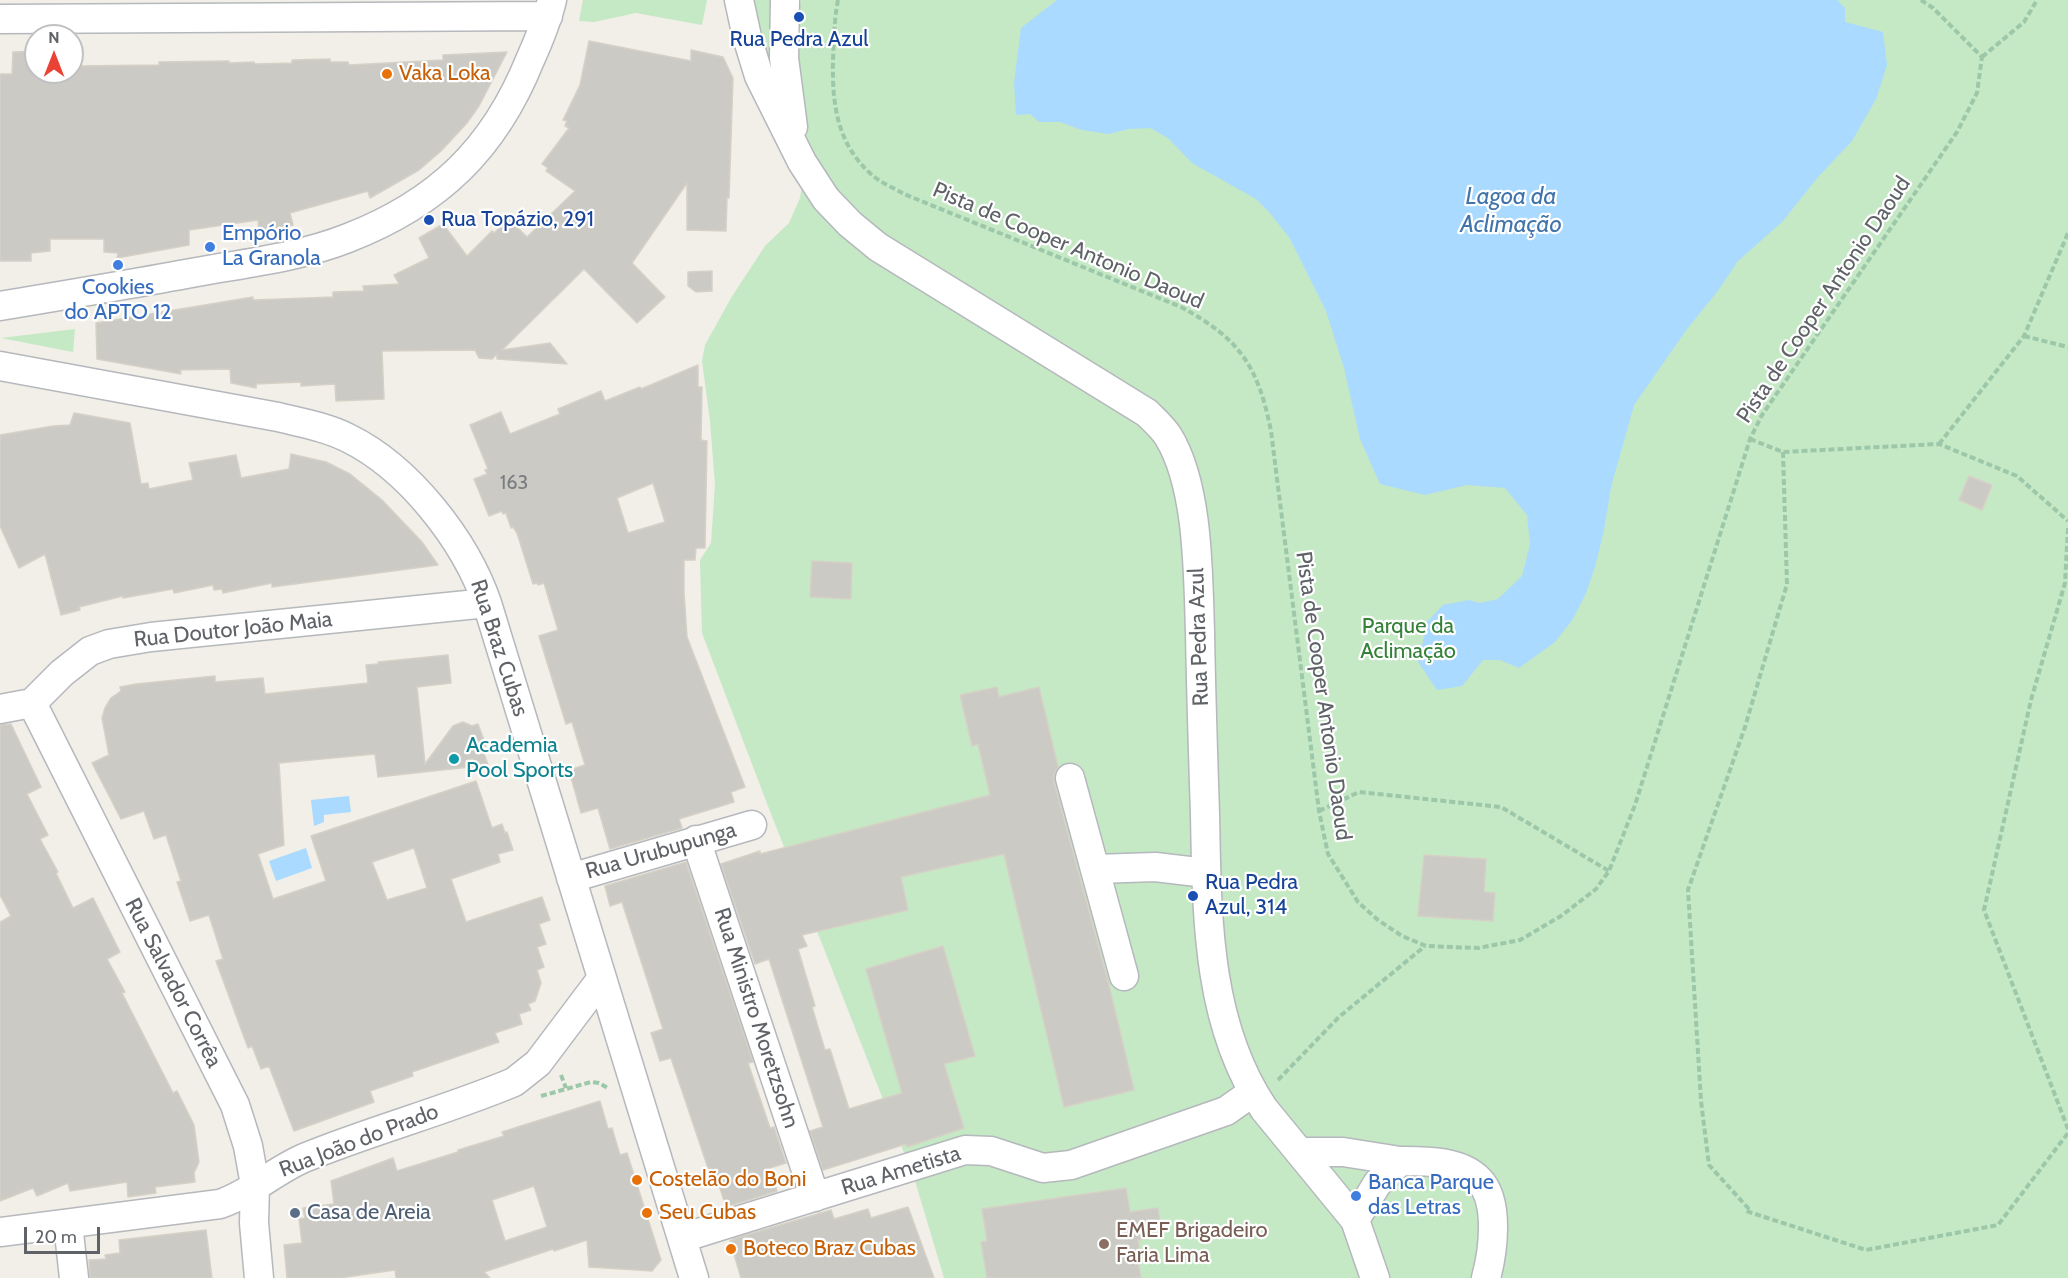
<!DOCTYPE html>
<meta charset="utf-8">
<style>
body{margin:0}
#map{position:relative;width:2068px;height:1278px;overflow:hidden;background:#f1efe8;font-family:Cabin,sans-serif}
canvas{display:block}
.north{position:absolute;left:24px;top:24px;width:60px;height:60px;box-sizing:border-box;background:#fff;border:2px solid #bfc1c3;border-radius:50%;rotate:0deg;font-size:16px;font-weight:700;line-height:24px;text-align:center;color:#5f6368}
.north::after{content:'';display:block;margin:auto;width:21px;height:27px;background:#ea4335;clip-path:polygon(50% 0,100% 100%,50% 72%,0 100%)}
.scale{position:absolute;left:24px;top:1227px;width:76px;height:27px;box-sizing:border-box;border:3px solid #5f6368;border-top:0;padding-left:8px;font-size:18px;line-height:21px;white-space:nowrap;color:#5f6368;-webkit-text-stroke:4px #fff;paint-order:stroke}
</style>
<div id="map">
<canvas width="2068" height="1278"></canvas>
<div class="north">N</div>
<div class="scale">20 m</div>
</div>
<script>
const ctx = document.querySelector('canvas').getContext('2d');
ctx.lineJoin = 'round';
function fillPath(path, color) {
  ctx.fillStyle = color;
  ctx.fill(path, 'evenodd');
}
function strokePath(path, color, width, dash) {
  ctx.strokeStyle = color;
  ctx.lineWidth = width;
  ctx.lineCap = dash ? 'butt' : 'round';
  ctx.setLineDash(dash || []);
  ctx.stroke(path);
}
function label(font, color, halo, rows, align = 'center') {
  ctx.font = font + ' Cabin,sans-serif';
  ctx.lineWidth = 4.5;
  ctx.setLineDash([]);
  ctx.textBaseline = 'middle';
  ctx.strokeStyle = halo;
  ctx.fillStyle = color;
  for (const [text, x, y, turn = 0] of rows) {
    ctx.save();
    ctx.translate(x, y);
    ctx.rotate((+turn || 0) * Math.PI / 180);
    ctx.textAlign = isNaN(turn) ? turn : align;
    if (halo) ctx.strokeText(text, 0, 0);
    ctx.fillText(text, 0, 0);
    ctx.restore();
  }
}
fillPath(new Path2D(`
 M583 0H707L702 25 636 13 594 22 579 21Z
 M751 0H772L775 86Z
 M801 0H2068V1278H944L915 1181 768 806 702 633 700 560 711 543 715 485 710 421 702 361 705 345 731 298 765 246 789 223 800 198 808 150 785 75Z
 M75 329 73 352 1 338Z`), '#c5e8c5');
fillPath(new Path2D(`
 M1057 0H1837L1845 8V22L1883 32 1887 65 1876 99 1852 141 1818 177 1782 222 1738 261 1717 292 1687 329 1634 405 1611 487 1604 530 1595 567 1586 593 1573 619 1555 642 1519 668 1500 660H1483L1462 686 1437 690 1418 662 1425 633V624L1443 605 1469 600 1480 603 1498 599 1522 576 1530 544 1527 515 1505 488 1467 485 1425 495 1380 484 1360 439 1344 368 1326 311 1289 237 1269 212 1256 199 1192 163 1169 139 1151 128 1129 129 1108 134 1082 130 1060 122H1039L1030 114 1016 115 1014 83 1021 28Z
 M349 796 351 812 324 815V822L314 826 311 800Z
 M306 848 312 868 276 881 269 861Z`), '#aadaff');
const building = new Path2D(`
 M589 41 691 61V50L723 57 733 78 729 198 727 197 726 231 687 230V183L632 263 665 297 637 323 584 269 502 350 550 343 567 364 497 359V354L492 359 479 358 475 350 382 351 384 399 336 401 335 384 301 386V382L256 384V388L231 383 230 369 180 370 181 374 97 359 96 323 253 297V300L333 297V292L364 291 363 286 399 284 394 275 429 258 419 238 443 224 467 256 492 231 494 233 509 219 527 237 575 191 546 171 548 168 542 164 569 128 565 126 567 121 563 120 580 85Z
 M36 51V72H72V66L159 65V62L229 61V63L254 62 255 64 292 63V60L330 59V62H348L349 65 443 60V55L507 52 479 106 467 123 441 151 419 170 370 198 368 191 290 213 293 225 259 233 258 220 189 230V245L117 258 118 253 104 252V239H50V251L31 253V261H0V74H12L13 52Z
 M712 271V291L696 292 688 286V272Z
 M698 365V387H702L701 440 707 441 705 548H696L695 560H684V592L687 637 745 787 731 792 734 802 679 819 682 828 610 849 598 808 581 813 569 770 585 765 572 722 566 724 539 636 558 630 544 583 538 585 537 583 533 584 517 533 513 527 511 528 506 513 503 514 502 511 489 516 474 479 487 474 485 470 488 469 470 425 501 412 510 434 560 414 558 409 601 391 605 401 640 387 641 389ZM653 483 665 522 628 533 617 498Z
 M74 413 130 423 141 484 148 483 149 489 193 480 189 463 236 455 241 478 289 469 291 454 326 462 350 474 382 500 422 542 438 565 272 587V583L223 593 222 589 214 590 213 585 174 593 173 589 123 598V596L79 607 80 610 61 615 45 554 19 568 0 526V435L53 426 70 425Z
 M1969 476 1992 485 1982 510 1959 500Z
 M812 561 852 563 851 599 810 597Z
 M448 655 451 683 417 687 425 764 453 726 463 722 472 726 478 724 486 746 482 747 488 765 378 777 375 754 279 763 284 845 258 854 273 899 326 881 311 836 476 781 492 828 502 824 505 833 507 832 513 850 498 854 500 862 451 879 466 922 542 897 550 920 539 924 546 944 537 947 544 967 537 970 541 983 535 1001 528 1004 531 1010 519 1014 522 1024 495 1033 499 1042 412 1072 413 1076 370 1091 374 1102 294 1131 269 1066 261 1069 252 1046 248 1048 216 961 223 959 209 915 190 921 177 882 181 881 166 835 154 839 144 811 121 819 92 763 109 755 102 718 105 708 111 698 121 691 120 687 136 684 215 676V682L263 678 265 694 368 683 366 665 378 664V662ZM414 848 427 888 387 900 372 862Z
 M997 687 999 697 1039 687 1058 767 1054 774V782L1108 981 1134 1090 1064 1107 1004 854 901 877 908 910 802 935 807 946 798 949 815 1006 812 1007 825 1050 830 1049 849 1109 902 1093 866 969 943 946 975 1056 944 1064 964 1128 907 1147 906 1144 823 1170 810 1131 823 1127 769 959 755 964 721 864 760 851V854L990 795 978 744 972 746 960 695Z
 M11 724 41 787 27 794 48 835 40 839 58 872 56 873 73 908 93 898 120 952 107 959 125 992 122 993 173 1093 177 1091 194 1125 199 1162 194 1173 195 1182 155 1187 156 1193 128 1197 127 1182 70 1191 68 1183 37 1196 33 1188 0 1201V922L11 916 0 895V725Z
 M1424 855 1486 859 1484 892 1495 893 1493 921 1418 916Z
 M686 862 753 1062 748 1063 770 1128 774 1127 786 1163 770 1168 777 1191 726 1207 719 1185 714 1186 671 1058 660 1061 651 1033 663 1029 622 902 610 906 605 886Z
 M600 1101 608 1129 612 1128 620 1155 627 1153 661 1260 652 1271 589 1267 587 1240 554 1251 553 1249 484 1272 490 1278H396L395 1270 340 1278H287L284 1245 302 1243 299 1219 305 1218 303 1208 334 1204 331 1181 393 1158 397 1171 458 1152V1150L504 1136 502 1132ZM534 1186 547 1227 505 1241 492 1200Z
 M1126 1188 1130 1212 1158 1208 1162 1236 1138 1240 1141 1258 1138 1259 1141 1278H987L981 1242 987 1241 982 1209Z
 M908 1207 934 1278H741L730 1241 736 1238 831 1210 834 1219 868 1209 871 1218Z
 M206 1230 212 1278H90L89 1260 106 1259 105 1255 120 1253 119 1240Z`);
fillPath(building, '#cccac5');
strokePath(building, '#d6d1c6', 1.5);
const minor = new Path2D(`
 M739 0 747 37 759 76 802 162 826 199 850 224 878 247 1147 413C1154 420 1163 428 1168 436 1199 486 1198 575 1200 632 1201 693 1203 753 1205 814 1207 914 1206 1023 1264 1109L1355 1220 1375 1278
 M785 0 784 58 793 127
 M0 19 548 16
 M0 306C66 295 132 284 197 272 247 263 300 257 348 238 438 203 494 149 530 60 539 40 547 21 552 0
 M0 366 278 417C302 423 326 427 348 438 409 468 465 540 487 603L694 1278
 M32 703 235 1105 248 1146 255 1185 254 1223 259 1278
 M0 709 32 703 62 673 90 651 109 644 151 637 487 603
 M1070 778 1124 976
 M696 840 815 1197
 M1096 869 1155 867 1206 873
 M571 878 752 825
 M1300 1152H1343L1400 1161
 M1355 1220 1377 1184 1400 1161C1424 1161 1460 1160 1479 1180 1500 1201 1493 1252 1486 1278
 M68 1224 74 1278
 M0 1232 220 1204C250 1194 274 1171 304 1158 372 1130 445 1111 514 1082L538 1063 602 978
 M682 1238 965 1150 991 1151 1043 1168 1071 1165 1226 1111 1253 1092`);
strokePath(minor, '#b5b8bc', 31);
strokePath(new Path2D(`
 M838 0C834 20 834 40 833 60 832 105 837 144 872 175 881 183 894 188 904 194L1181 307C1240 339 1258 366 1271 431L1319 811 1328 854 1358 902 1378 920 1402 936 1426 946 1478 948 1520 940 1561 916 1596 889 1609 871 1635 805 1750 439 1762 415 1957 132 1977 93 1982 57
 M1921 0 1933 8 1982 57
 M1982 57 2024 22 2037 0
 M2024 336 2068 347
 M1750 439 1783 452 1939 444 2017 476 2068 521
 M1939 444 2024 336 2068 233
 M1783 452 1787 584 1745 727 1688 890 1701 1101 1709 1165 1748 1208 1746 1211 1866 1250 1998 1225 2068 1133
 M2068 528 2065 583 2031 700 1984 910 2068 1129
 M1319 811 1359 792 1501 807 1609 871
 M561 1075 566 1088
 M1278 1080 1339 1017 1425 946
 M541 1096 591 1082 599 1083 608 1088`), '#9cc7a9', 4, [6, 3]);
strokePath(minor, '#fff', 28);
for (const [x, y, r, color] of [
 [799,17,6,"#1a4fb4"],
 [387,74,6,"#e8710a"],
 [429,220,6,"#1a4fb4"],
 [210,247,6,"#3f7fe0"],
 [118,265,6,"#3f7fe0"],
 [454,759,6,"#0f9aa8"],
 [1193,896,6,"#1a4fb4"],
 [637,1180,6,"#e8710a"],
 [1356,1196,6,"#3f7fe0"],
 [295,1213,6,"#5c6f8a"],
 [647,1213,6,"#e8710a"],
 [1104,1244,6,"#8d6e63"],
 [731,1249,6,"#e8710a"]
]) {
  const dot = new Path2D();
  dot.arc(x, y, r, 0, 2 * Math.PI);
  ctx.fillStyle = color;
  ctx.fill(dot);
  strokePath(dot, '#fff', 2);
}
label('20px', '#7a7d7f', null, [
 ["163",514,483]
]);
label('22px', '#164399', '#fff', [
 ["Rua Pedra Azul",799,40,"center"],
 ["Rua Topázio, 291",441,220],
 ["Rua Pedra",1205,883],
 ["Azul, 314",1205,908]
], 'left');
label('22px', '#c56008', '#fff', [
 ["Vaka Loka",399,74],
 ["Costelão do Boni",649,1180],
 ["Seu Cubas",659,1213],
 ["Boteco Braz Cubas",743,1249]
], 'left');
label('22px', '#366cbe', '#fff', [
 ["Empório",222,234],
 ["La Granola",222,259],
 ["Cookies",118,288,"center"],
 ["do APTO 12",118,313,"center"],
 ["Banca Parque",1368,1183],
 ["das Letras",1368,1208]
], 'left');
label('22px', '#5f6368', '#fff', [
 ["Pista de Cooper Antonio Daoud",1068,246,23],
 ["Pista de Cooper Antonio Daoud",1824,300,-56],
 ["Rua Doutor João Maia",233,630,-6],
 ["Rua Pedra Azul",1199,637,-92],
 ["Rua Braz Cubas",499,648,72],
 ["Pista de Cooper Antonio Daoud",1323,696,82],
 ["Rua Urubupunga",661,851,-16],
 ["Rua Salvador Corrêa",173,983,63],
 ["Rua Ministro Moretzsohn",756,1018,72],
 ["Rua João do Prado",359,1141,-21],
 ["Rua Ametista",901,1171,-17]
]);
label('22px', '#348238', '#fff', [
 ["Parque da",1408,627],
 ["Aclimação",1408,652]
]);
label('22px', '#0d838f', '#fff', [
 ["Academia",466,746],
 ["Pool Sports",466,771]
], 'left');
label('22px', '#4e5e75', '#fff', [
 ["Casa de Areia",307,1213]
], 'left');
label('22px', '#785e54', '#fff', [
 ["EMEF Brigadeiro",1116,1231],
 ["Faria Lima",1116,1256]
], 'left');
label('italic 24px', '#4174aa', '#fff', [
 ["Lagoa da",1511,197],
 ["Aclimação",1511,225]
]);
</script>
